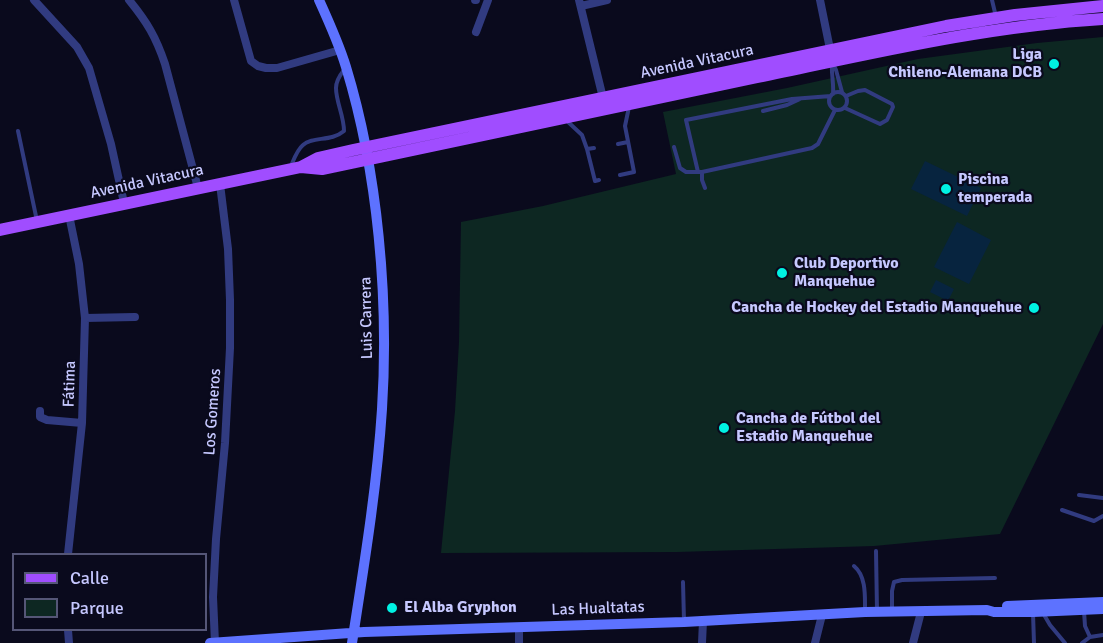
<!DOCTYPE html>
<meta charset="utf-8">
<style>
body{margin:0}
#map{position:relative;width:1103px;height:643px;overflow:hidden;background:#0a0a1d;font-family:Signika,sans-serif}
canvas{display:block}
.legend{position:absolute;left:12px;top:553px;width:195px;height:78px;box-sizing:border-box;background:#0a0a1d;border:2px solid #555677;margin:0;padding:8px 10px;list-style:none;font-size:18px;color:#c6c8ff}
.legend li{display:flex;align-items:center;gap:12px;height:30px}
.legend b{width:30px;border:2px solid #555677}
</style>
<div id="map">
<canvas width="1103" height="643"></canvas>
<ul class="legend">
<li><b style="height:8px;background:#a04dff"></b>Calle</li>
<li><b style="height:16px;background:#0d2722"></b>Parque</li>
</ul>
</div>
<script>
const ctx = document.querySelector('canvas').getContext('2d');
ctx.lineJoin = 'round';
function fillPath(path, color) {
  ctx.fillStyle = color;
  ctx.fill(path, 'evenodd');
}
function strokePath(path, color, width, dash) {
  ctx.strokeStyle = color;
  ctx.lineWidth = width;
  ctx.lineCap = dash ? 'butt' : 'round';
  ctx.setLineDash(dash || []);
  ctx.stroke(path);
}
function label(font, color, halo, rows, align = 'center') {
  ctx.font = font + ' Signika,sans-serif';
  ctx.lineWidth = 4.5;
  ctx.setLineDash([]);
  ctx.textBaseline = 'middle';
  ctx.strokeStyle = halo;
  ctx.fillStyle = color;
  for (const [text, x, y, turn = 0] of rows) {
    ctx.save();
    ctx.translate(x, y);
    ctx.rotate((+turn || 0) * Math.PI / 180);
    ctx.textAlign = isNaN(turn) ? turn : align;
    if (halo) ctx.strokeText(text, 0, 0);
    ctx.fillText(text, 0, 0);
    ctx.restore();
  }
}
fillPath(new Path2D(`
 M1103 37V324L1000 534 874 546 677 552 441 553 455 411 459 342 461 222 543 206 676 174 663 112 787 88 918 59 1037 43Z`), '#0d2722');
fillPath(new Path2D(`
 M925 161 981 188 967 216 911 189Z
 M957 222 991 240 969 284 934 267Z
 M936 280 954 289 948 301 930 292Z`), '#07243f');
strokePath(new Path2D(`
 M992 0 996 17
 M832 62 836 70 842 92
 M832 63C831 73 834 83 833 94
 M829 101a9 9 0 1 1 18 0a9 9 0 1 1-18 0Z
 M845 108 880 124 887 120 893 107 892 104 865 90 858 91 846 96
 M763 111 787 105 800 99
 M567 121 582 135 587 149 595 181 599 180
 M18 131 37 221
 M618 144 628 142
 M674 147 680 168 686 172H702L812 148 818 144 835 110
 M587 149 594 148
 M291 166C294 159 297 150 303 145 313 136 331 142 344 131 344 116 336 102 336 88 336 81 340 75 344 70
 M698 172 686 120 792 99 831 96
 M702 172V180L705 188
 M620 175 634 172 625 126 629 107
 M1079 495 1103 498
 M1062 510 1094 521 1103 516
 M876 551 877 611
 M854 566C866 576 865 595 865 609
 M683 582 684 621
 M892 610V591L894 582 902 580 995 578
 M1084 611 1085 626 1090 637
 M1033 613 1034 643
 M1043 613 1050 625 1065 643
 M1082 643 1090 637 1103 635`), '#313b80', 4);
strokePath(new Path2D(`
 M34 0 77 47 89 68 111 144 124 203
 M129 0C147 22 156 37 165 64L198 188
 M234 0 251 61 258 66 266 68H277L340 50
 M475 0H476
 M579 0 603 98
 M820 0 831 54
 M581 6 607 0
 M476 32 488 0
 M85 318 135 317
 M40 411V417L47 420 82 423
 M68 554 82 423 85 318 79 264 69 215
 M519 627V643
 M68 630 69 643
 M215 643 213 597 216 539 225 443 230 348V300L228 249 220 184
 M702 643 703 621
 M815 643 822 615
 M913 643 921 612`), '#313b80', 8);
strokePath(new Path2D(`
 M319 0C329 22 339 44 346 67 378 172 389 299 382 409 377 487 364 566 352 643
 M1007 606 1103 602
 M210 643 364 632 684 622 865 612 987 610 994 612H1033L1103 609`), '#5d72ff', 10);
strokePath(new Path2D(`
 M301 167 322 169C466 139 610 109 753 78 869 54 985 26 1103 19
 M0 230 301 167 318 158 353 150 946 26 1015 15 1103 6`), '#a04dff', 12);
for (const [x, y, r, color] of [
 [1054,64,6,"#00f1e3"],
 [946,189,6,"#00f1e3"],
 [782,273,6,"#00f1e3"],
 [1034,308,6,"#00f1e3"],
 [724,428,6,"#00f1e3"],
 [392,608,6,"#00f1e3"]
]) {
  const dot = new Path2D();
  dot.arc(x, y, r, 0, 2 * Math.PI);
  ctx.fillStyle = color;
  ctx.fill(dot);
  strokePath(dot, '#0a0a1d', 2);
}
label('bold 16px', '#c6c8ff', '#0a0a1d', [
 ["Liga",1042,55,"right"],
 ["Chileno-Alemana DCB",1042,73,"right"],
 ["Piscina",958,180],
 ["temperada",958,198],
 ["Club Deportivo",794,264],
 ["Manquehue",794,282],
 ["Cancha de Hockey del Estadio Manquehue",1022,308,"right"],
 ["Cancha de Fútbol del",736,419],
 ["Estadio Manquehue",736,437],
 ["El Alba Gryphon",404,608]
], 'left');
label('16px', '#c6c8ff', '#0a0a1d', [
 ["Avenida Vitacura",697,62,-12],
 ["Avenida Vitacura",147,182,-12],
 ["Luis Carrera",367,318,-91],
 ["Fátima",70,384,-88],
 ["Los Gomeros",213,412,-86],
 ["Las Hualtatas",598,609,-2]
]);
</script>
